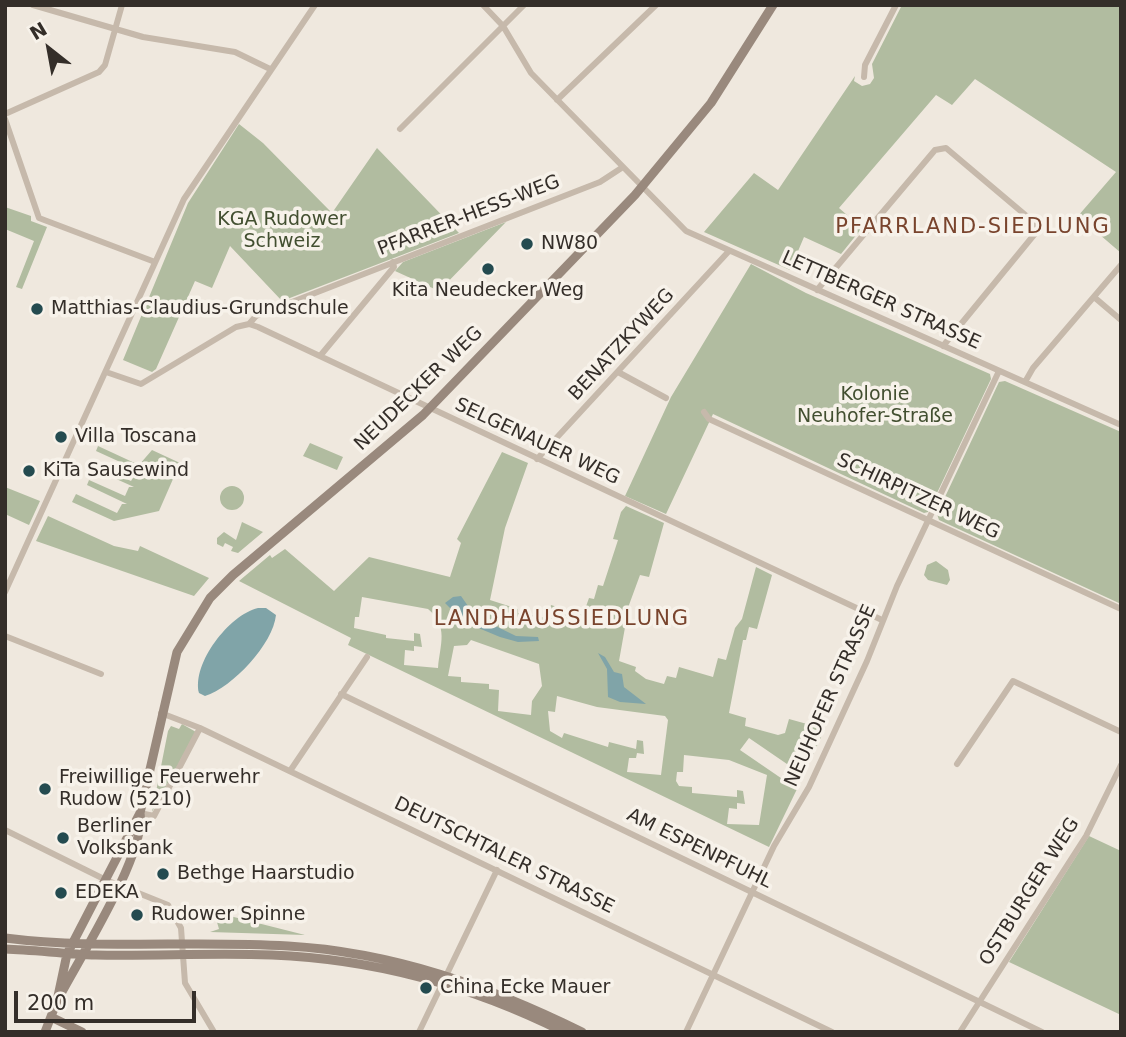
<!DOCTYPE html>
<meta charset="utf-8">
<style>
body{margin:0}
#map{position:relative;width:1126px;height:1037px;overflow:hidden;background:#efe8de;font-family:"DejaVu Sans",sans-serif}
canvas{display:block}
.frame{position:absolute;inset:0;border:7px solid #342e29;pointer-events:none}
.north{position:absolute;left:14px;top:14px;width:70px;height:70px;-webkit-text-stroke:5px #f7f2ea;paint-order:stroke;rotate:329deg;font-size:19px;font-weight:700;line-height:28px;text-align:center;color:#342e29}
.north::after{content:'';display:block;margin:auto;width:24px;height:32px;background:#342e29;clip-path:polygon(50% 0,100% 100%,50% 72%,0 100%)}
.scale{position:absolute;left:14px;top:991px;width:182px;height:32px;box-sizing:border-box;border:4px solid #342e29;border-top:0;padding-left:9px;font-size:21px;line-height:24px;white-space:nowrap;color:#342e29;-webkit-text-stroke:5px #f7f2ea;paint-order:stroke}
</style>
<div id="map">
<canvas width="1126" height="1037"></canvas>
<div class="frame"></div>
<div class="north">N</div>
<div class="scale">200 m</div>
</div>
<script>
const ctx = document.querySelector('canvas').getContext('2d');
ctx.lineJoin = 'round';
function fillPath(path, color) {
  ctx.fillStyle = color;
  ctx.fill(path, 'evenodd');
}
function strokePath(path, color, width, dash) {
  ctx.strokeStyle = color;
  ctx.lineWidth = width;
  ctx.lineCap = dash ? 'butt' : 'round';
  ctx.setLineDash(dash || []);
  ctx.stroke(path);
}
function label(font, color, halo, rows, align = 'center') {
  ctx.font = font + ' "DejaVu Sans",sans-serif';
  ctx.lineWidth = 7;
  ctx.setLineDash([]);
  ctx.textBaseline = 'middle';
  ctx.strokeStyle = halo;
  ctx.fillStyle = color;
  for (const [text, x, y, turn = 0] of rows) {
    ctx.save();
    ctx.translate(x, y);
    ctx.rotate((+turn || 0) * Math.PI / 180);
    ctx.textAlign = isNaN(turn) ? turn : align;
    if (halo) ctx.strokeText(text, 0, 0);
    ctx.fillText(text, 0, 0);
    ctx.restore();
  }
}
fillPath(new Path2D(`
 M902 5H1121V253L1078 216 1116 172 975 79 952 105 936 95 839 208 862 228 841 254 804 237 790 270 704 232 754 173 778 190 855 76 854 81 862 86 870 84 874 78 872 64Z
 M239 124 263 143 332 213 377 148 459 233 282 301 230 246 212 288 195 281 156 369 152 372 123 360 188 203Z
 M5 207 31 216V221L47 227 22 289 16 287 34 241 5 229Z
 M506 222 439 291 395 271 403 262Z
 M751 264 806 293 990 374 991 379 928 512 924 513 713 414 666 514 625 496 671 397Z
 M1005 381 1121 432V604L939 520 937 514 999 382Z
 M310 443 343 457 337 470 303 456Z
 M98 446 139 465 152 450 180 463 159 511 114 521 72 502 76 494 117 513 122 504H127L87 485 89 480 125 496 129 487H134L94 469 96 465 131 481 136 473 140 475 142 472 96 451Z
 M502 452 528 463 505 528 490 600 518 609V613L548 618 551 605 583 615 589 598 594 599 598 585 603 586 618 540 613 539 621 512 626 506 664 523 649 577 640 575 629 605 619 661 636 667 635 671 646 679 664 684 667 676 676 678 679 667 713 677 718 658 726 660 735 628 742 619 756 567 772 575 757 629 749 627 746 640H743L729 713 746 718 745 726 778 735 785 733 789 719 825 729 803 775 749 738 740 750 797 789 769 847 348 645 351 638 239 581 270 555 272 558 285 549 334 591 369 557 450 577 461 543 457 539ZM362 597 428 609C449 627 440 644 438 668L404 665 405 650 414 651V646L422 647 420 634 414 633V641L386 638V635L354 628 355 617H359ZM471 640 539 664 542 686 532 701 531 715 498 711 499 690 489 689V684L461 682V677L448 676 454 646 467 645ZM557 696 597 707 665 716 668 720 661 775 627 772 629 758H636L637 753 644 754 643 741 637 740 636 749 609 742 608 747 564 733 562 738 550 731 548 711 555 712ZM684 755 729 760 767 775 759 825 727 824 729 808 737 809V803L745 804 743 791 737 790V797L692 793V787L679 786 676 781 677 772H683Z
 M220 498a12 12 0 1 1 24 0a12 12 0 1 1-24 0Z
 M5 487 40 501 29 525 5 514Z
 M48 516 114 546 138 551 140 546 209 578 194 596 36 541Z
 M242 522 263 532 238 553 231 551 233 547 225 543 223 547 217 544V538L224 532 236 540Z
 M936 561 948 570 950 580 947 585 928 580 924 575 927 565Z
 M182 724 196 732 152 812 168 731 171 726 179 729Z
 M1089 836 1121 851V1015L1009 962Z
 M214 912 305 935 210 932 219 929Z`), '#b1bca0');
fillPath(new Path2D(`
 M461 596 475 616 516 636 538 637 539 641 518 642 500 637 464 622 445 603 453 597Z
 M258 608H266L276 615C273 644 233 687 205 696L199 693C192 663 229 615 258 608Z
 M598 653 605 657 614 672 622 674 624 687 646 704 620 702 608 697 607 669Z`), '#80a4a8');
strokePath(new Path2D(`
 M33 5 143 37 235 52 270 69
 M483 5 503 26 531 73 686 231 1121 425
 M864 77 865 65 896 5
 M557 100 656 5
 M5 114 99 72 105 65 122 5
 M5 119 39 218 155 262
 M400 129 524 5
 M817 290 935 150 946 148 1036 224 1038 230 943 346
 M1094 297 1121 320
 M249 324 256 316 600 182 623 167
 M320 356 394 267 393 262
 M106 372 141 384 236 327 249 324 258 327 882 620
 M618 372 666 398
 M1025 382 1033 368 1121 265
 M704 412 709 419 1121 609
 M537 459 729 251
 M5 592 184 199 315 5
 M5 636 101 674
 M341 694 1042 1032
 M161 713 200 728 832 1032
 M957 764 1013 681 1121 732
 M290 771 367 657
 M140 813 154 816 200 728
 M5 830 106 880 168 905 181 928 185 983 214 1032
 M419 1032 497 870
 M686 1032 774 846 809 787 867 661 897 586 999 371
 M960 1032 1086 836 1121 765`), '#c6b9ab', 6);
strokePath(new Path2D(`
 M5 938C99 950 193 940 288 946 392 952 489 986 582 1032
 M5 949C35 950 65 954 96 955 154 956 213 953 272 955 374 959 472 986 564 1032
 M57 1001C77 962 147 853 140 813L177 652 210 598 233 575 423 415 635 195 711 103 773 5
 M51 1017 82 1032
 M45 1032 57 1001 67 954 140 813`), '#99897d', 9);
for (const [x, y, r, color] of [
 [527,244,7,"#244b50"],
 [488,269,7,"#244b50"],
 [37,309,7,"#244b50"],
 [61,437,7,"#244b50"],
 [29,471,7,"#244b50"],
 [45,789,7,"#244b50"],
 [63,838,7,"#244b50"],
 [163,874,7,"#244b50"],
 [61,893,7,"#244b50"],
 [137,915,7,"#244b50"],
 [426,988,7,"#244b50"]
]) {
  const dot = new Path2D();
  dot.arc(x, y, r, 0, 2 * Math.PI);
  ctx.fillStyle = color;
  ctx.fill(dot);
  strokePath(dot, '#f7f2ea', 2.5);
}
label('19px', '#342e29', '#f7f2ea', [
 ["PFARRER-HESS-WEG",469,216,-21],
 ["LETTBERGER STRASSE",881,301,24],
 ["BENATZKYWEG",622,345,-47],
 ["NEUDECKER WEG",419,389,-44],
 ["SELGENAUER WEG",537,442,25],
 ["SCHIRPITZER WEG",918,497,25],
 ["NEUHOFER STRASSE",831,696,-66],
 ["AM ESPENPFUHL",699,849,26],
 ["DEUTSCHTALER STRASSE",504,856,26],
 ["OSTBURGER WEG",1030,892,-58]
]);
label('19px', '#424f30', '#f7f2ea', [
 ["KGA Rudower",282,220],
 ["Schweiz",282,242],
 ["Kolonie",875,395],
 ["Neuhofer-Straße",875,417]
]);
label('19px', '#342e29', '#f7f2ea', [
 ["NW80",541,244],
 ["Kita Neudecker Weg",488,291,"center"],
 ["Matthias-Claudius-Grundschule",51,309],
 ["Villa Toscana",75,437],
 ["KiTa Sausewind",43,471],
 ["Freiwillige Feuerwehr",59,778],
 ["Rudow (5210)",59,800],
 ["Berliner",77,827],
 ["Volksbank",77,849],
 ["Bethge Haarstudio",177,874],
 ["EDEKA",75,893],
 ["Rudower Spinne",151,915],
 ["China Ecke Mauer",440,988]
], 'left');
ctx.letterSpacing = '2px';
label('21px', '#79442d', '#f7f2ea', [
 ["PFARRLAND-SIEDLUNG",973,228],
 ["LANDHAUSSIEDLUNG",562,620]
]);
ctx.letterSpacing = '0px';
</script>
